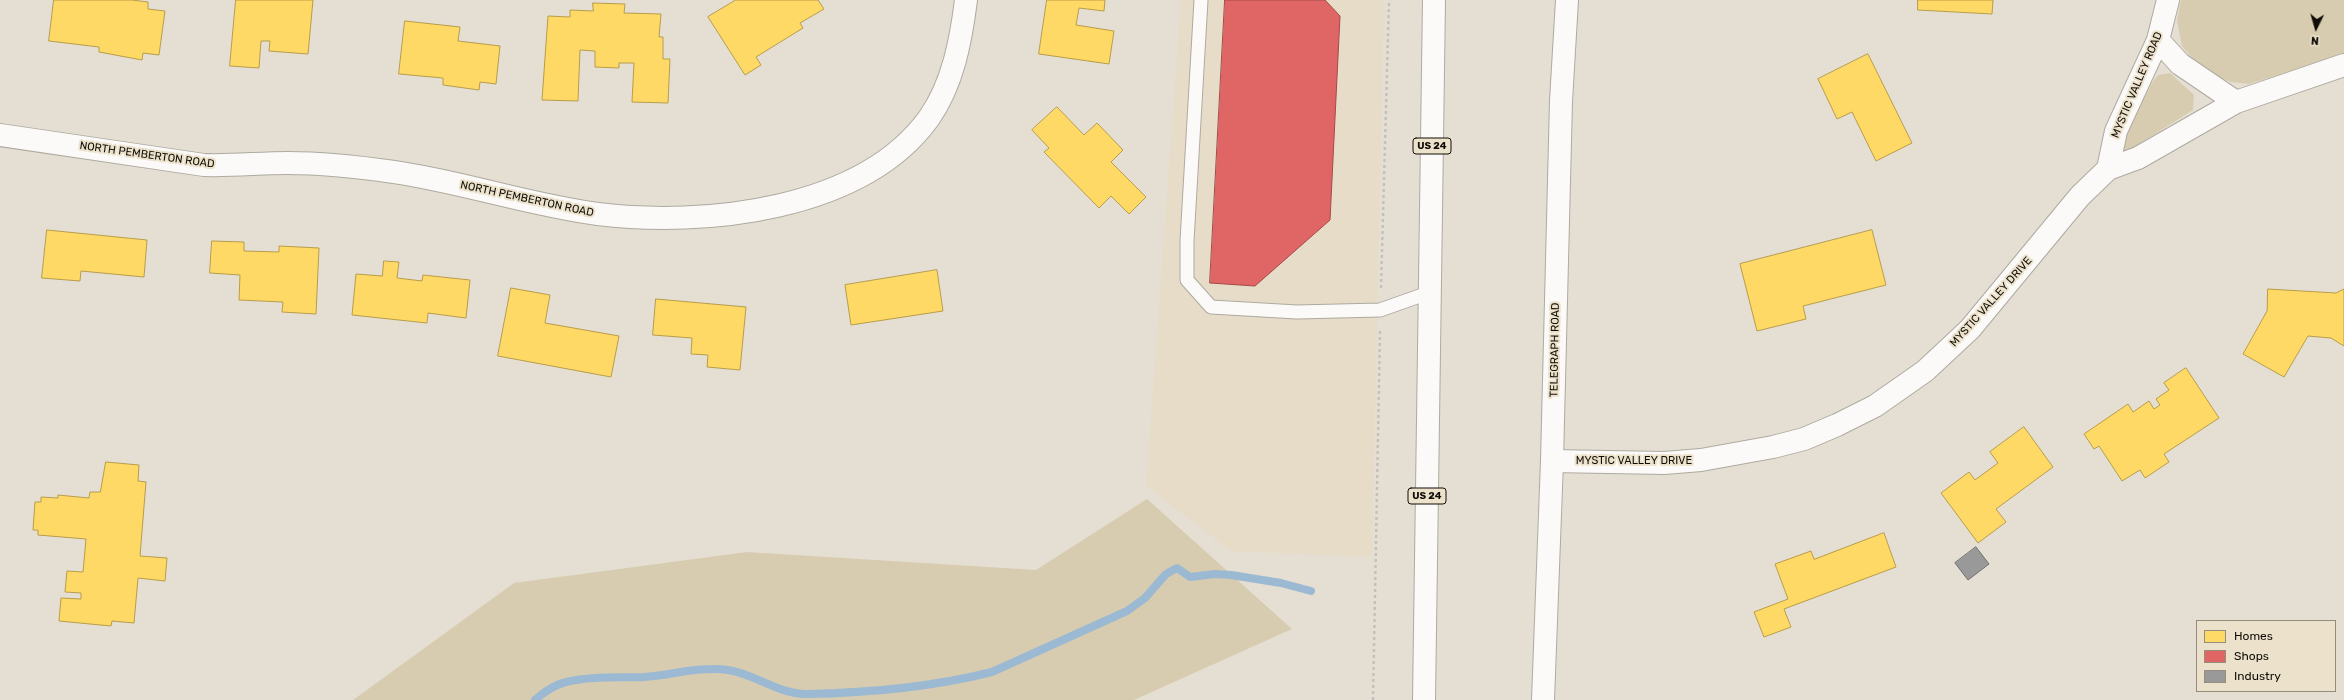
<!DOCTYPE html>
<style>
body{margin:0}
#map{position:relative;width:2344px;height:700px;overflow:hidden;background:#e5dfd3;font-family:Rubik,sans-serif}
canvas{display:block}
.legend{position:absolute;left:2196px;top:620px;width:140px;height:72px;box-sizing:border-box;background:#ece2cc;border:1px solid #948d7d;margin:0;padding:5px 7px;list-style:none;font-size:12px;color:#100d06}
.legend li{display:flex;align-items:center;gap:8px;height:20px}
.legend b{width:20px;border:1px solid #948d7d}
.north{position:absolute;left:2296px;top:8px;width:40px;height:40px;-webkit-text-stroke:3px #ece2cc;paint-order:stroke;rotate:185deg;font-size:11px;font-weight:700;line-height:16px;text-align:center;color:#100d06}
.north::after{content:'';display:block;margin:auto;width:14px;height:18px;background:#100d06;clip-path:polygon(50% 0,100% 100%,50% 72%,0 100%)}
</style>
<div id="map">
<canvas width="2344" height="700"></canvas>
<ul class="legend">
<li><b style="height:11px;background:#ffd966"></b>Homes</li>
<li><b style="height:11px;background:#e06666"></b>Shops</li>
<li><b style="height:11px;background:#999"></b>Industry</li>
</ul>
<div class="north">N</div>
</div>
<script>
const ctx = document.querySelector('canvas').getContext('2d');
ctx.lineJoin = 'round';
function fillPath(path, color) {
  ctx.fillStyle = color;
  ctx.fill(path, 'evenodd');
}
function strokePath(path, color, width, dash) {
  ctx.strokeStyle = color;
  ctx.lineWidth = width;
  ctx.lineCap = dash ? 'butt' : 'round';
  ctx.setLineDash(dash || []);
  ctx.stroke(path);
}
function label(font, color, halo, rows, align = 'center') {
  ctx.font = font + ' Rubik,sans-serif';
  ctx.lineWidth = 4;
  ctx.setLineDash([]);
  ctx.textBaseline = 'middle';
  ctx.strokeStyle = halo;
  ctx.fillStyle = color;
  for (const [text, x, y, turn = 0] of rows) {
    ctx.save();
    ctx.translate(x, y);
    ctx.rotate((+turn || 0) * Math.PI / 180);
    ctx.textAlign = isNaN(turn) ? turn : align;
    if (halo) ctx.strokeText(text, 0, 0);
    ctx.fillText(text, 0, 0);
    ctx.restore();
  }
}
fillPath(new Path2D(`
 M1181 0H1384L1372 557 1231 551 1146 486Z`), '#e6dcc7');
fillPath(new Path2D(`
 M2181 0H2344V54L2249 84 2231 82 2213 75 2197 64 2182 46 2177 21Z
 M2170 73 2194 95 2193 110 2126 152 2119 148 2152 83 2158 75Z
 M1147 499 1292 629 1134 700H353L514 583 747 552 1036 570Z`), '#d8ccb0');
const homes = new Path2D(`
 M54 0H132L148 2V9L165 11 159 55 143 53 142 60 99 52V47L49 41Z
 M236 0H313L308 54 269 51 270 41H261L259 68 230 66Z
 M736 0H818L824 9 800 23 803 28 756 57 761 65 745 75 708 17Z
 M1047 0H1105L1104 11 1079 8 1076 25 1114 31 1109 64 1039 54Z
 M1918 0H1993L1992 14 1918 10Z
 M593 3 625 4 624 13 661 14 659 37H663V59H670L668 103 632 102 634 63H619V68L595 67V51L580 50 578 101 542 100 548 16 570 17V10L593 11Z
 M405 21 460 27 458 41 500 46 496 84 480 82 479 90 443 85V78L399 74Z
 M1868 54 1912 143 1876 161 1852 112 1837 119 1818 79Z
 M1057 107 1084 135 1097 123 1123 150 1111 162 1146 197 1129 214 1111 196 1099 208 1044 152 1049 148 1032 130Z
 M47 230 147 240 144 277 81 271 80 281 42 278Z
 M1872 230 1886 285 1803 306 1806 319 1757 331 1740 264Z
 M212 241 244 242V251L279 252V246L319 248 316 314 282 312 283 302 239 300 240 275 210 273Z
 M384 261 399 262 397 278 422 281 423 275 470 280 466 318 428 313 427 323 352 315 356 274 382 276Z
 M937 270 943 311 851 325 845 285Z
 M511 288 550 295 545 323 619 336 611 377 498 356Z
 M2268 289 2336 293 2344 289V346L2331 338 2308 336 2284 377 2243 354 2267 311Z
 M656 299 746 307 740 370 707 367 708 355 691 354 692 338 653 335Z
 M2186 368 2219 418 2164 454 2169 462 2145 478 2140 470 2122 481 2099 446 2094 449 2084 434 2128 404 2133 412 2149 401 2154 409 2160 405 2156 399 2169 390 2164 383Z
 M2024 427 2053 467 1996 509 2006 522 1978 543 1941 493 1969 472 1975 480 1998 463 1990 452Z
 M106 462 139 465 138 481 146 482 140 556 167 558 165 581 138 578 134 623 112 621 111 626 59 621 61 598 81 599V593L65 592 67 571 83 572 86 539 38 535V530H33L35 502H41V497L58 498V495L89 498 90 492H100Z
 M1884 533 1896 567 1784 609 1791 627 1764 637 1754 612 1788 599 1775 564 1811 551 1814 559Z`);
fillPath(homes, '#ffd966');
strokePath(homes, '#b79c49', 1);
const shops = new Path2D(`
 M1225 0H1325L1340 16 1330 220 1255 286 1210 283Z`);
fillPath(shops, '#e06666');
strokePath(shops, '#a24b49', 1);
const industry = new Path2D(`
 M1976 547 1989 564 1968 580 1955 563Z`);
fillPath(industry, '#999');
strokePath(industry, '#706f6d', 1);
strokePath(new Path2D(`
 M535 700C544 692 554 685 566 682 592 676 618 678 644 677 672 675 700 666 728 670 755 674 778 694 806 694 867 693 932 687 992 672L1127 611 1145 598 1166 574 1177 568 1190 577 1215 574 1231 575 1281 583 1311 591`), '#9bb9d2', 8);
const service = new Path2D(`
 M1201 0 1187 241V280L1211 307 1297 312 1380 310 1431 292`);
const minor = new Path2D(`
 M2158 40 2180 64 2236 102
 M0 135 204 165C232 166 260 163 288 163 323 163 359 167 394 172 463 182 529 205 598 214 703 227 862 211 929 118 953 84 961 40 966 0
 M2108 169 2116 131 2158 40 2168 0
 M1552 461 1664 463 1701 460 1773 447 1804 439 1837 425 1875 406 1925 371 1970 329 2080 196 2108 169 2138 158 2236 102 2344 65`);
const trunk = new Path2D(`
 M1424 700 1434 0
 M1543 700 1552 461 1561 101 1567 0`);
strokePath(service, '#aeaaa0', 15);
strokePath(minor, '#aeaaa0', 24);
strokePath(trunk, '#aeaaa0', 24);
strokePath(new Path2D(`
 M1381 288 1389 0
 M1373 700 1380 331`), '#c4c1bd', 2.5, [3, 3]);
strokePath(service, '#fbfaf8', 13);
strokePath(minor, '#fbfaf8', 22);
strokePath(trunk, '#fbfaf8', 22);
for (const [x, y, w] of [
 [1432,146,38],
 [1427,496,38]
]) {
  const box = new Path2D();
  box.roundRect(x - w / 2, y - 8, w, 16, 3);
  ctx.fillStyle = '#ece2cc';
  ctx.fill(box);
  strokePath(box, '#100d06', 1);
}
label('bold 10px', '#100d06', null, [
 ["US 24",1432,146],
 ["US 24",1427,496]
]);
label('11px', '#100d06', '#ece2cc', [
 ["MYSTIC VALLEY ROAD",2137,85,-67],
 ["NORTH PEMBERTON ROAD",147,155,8],
 ["NORTH PEMBERTON ROAD",527,199,12],
 ["MYSTIC VALLEY DRIVE",1991,302,-48],
 ["TELEGRAPH ROAD",1555,350,-89],
 ["MYSTIC VALLEY DRIVE",1634,461]
]);
</script>
